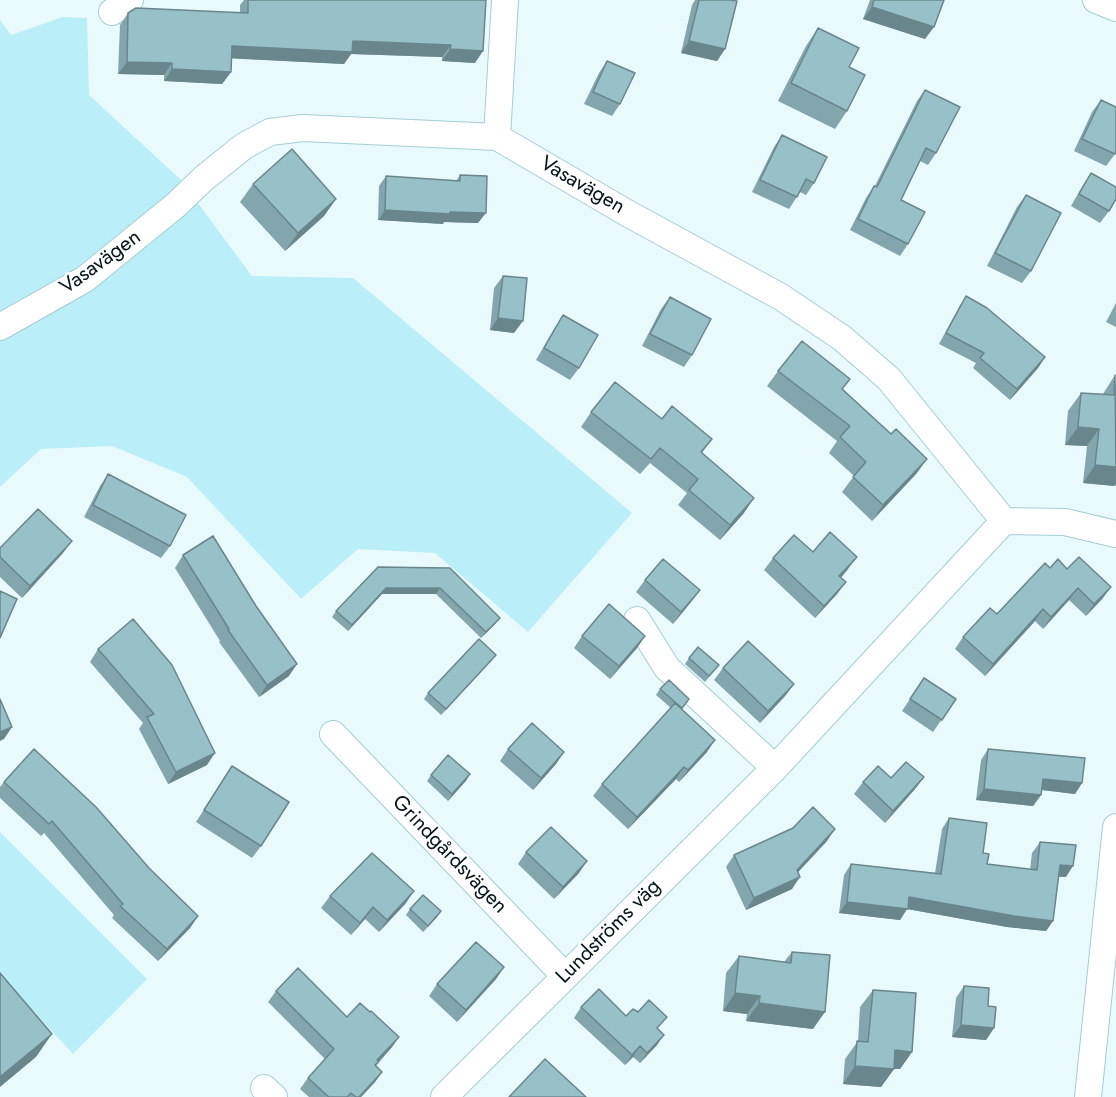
<!DOCTYPE html>
<meta charset="utf-8">
<style>
body{margin:0}
canvas{display:block;background:#e9fafd}
</style>
<canvas width="1116" height="1097"></canvas>
<script>
const ctx = document.querySelector('canvas').getContext('2d');
ctx.lineJoin = 'round';
function fillPath(path, color) {
  ctx.fillStyle = color;
  ctx.fill(path, 'evenodd');
}
function strokePath(path, color, width, dash) {
  ctx.strokeStyle = color;
  ctx.lineWidth = width;
  ctx.lineCap = dash ? 'butt' : 'round';
  ctx.setLineDash(dash || []);
  ctx.stroke(path);
}
function label(font, color, halo, rows, align = 'center') {
  ctx.font = font + ' Jost,sans-serif';
  ctx.lineWidth = 5;
  ctx.setLineDash([]);
  ctx.textBaseline = 'middle';
  ctx.strokeStyle = halo;
  ctx.fillStyle = color;
  for (const [text, x, y, turn = 0] of rows) {
    ctx.save();
    ctx.translate(x, y);
    ctx.rotate((+turn || 0) * Math.PI / 180);
    ctx.textAlign = isNaN(turn) ? turn : align;
    if (halo) ctx.strokeText(text, 0, 0);
    ctx.fillText(text, 0, 0);
    ctx.restore();
  }
}
fillPath(new Path2D(`
 M63 17 87 18 89 95 180 179 252 276 353 278 632 513 528 632 435 553 358 549 301 599 187 477 112 446 41 449 0 487V20L11 35Z
 M0 832 147 979 73 1054 0 975Z`), '#baeffa');
const minor = new Path2D(`
 M1096 0 1116 8
 M112 12 130 0
 M497 137 505 0
 M0 327 85 279 176 205 203 179 244 146 270 132 303 128 497 137 627 213 781 297 842 338 889 379 1004 521 1065 522 1116 534
 M637 620 667 668 775 768
 M333 734 565 976
 M264 1088 274 1097
 M444 1097 775 768 1004 521
 M1088 1097 1116 827`);
strokePath(minor, '#a4cdd5', 28);
strokePath(minor, '#fff', 26);
fillPath(new Path2D(`
 M244 0H486L475 63 442 61V57L351 54 344 64 231 58V72L222 84 164 81V75L118 74 120 25 128 13 240 12V5Z
 M695 0H730L725 49 717 61 681 53 692 5Z
 M870 0H944L925 39 863 19Z
 M818 28 849 67 847 111 835 129 778 101 806 46Z
 M607 61 620 104 612 116 584 104 599 73Z
 M925 90 936 153 928 165 920 161 901 200 908 244 900 256 850 230 866 198 874 186H875L917 101Z
 M1101 100 1115 154 1106 166 1074 151 1092 112Z
 M782 135 814 183 806 195 800 192 789 209 752 192 774 147Z
 M1091 173 1109 211 1100 223 1071 206 1083 185Z
 M460 175 478 223 444 222 443 224 378 220 379 186 386 176 456 181Z
 M253 184 336 199 324 216 285 251 240 202Z
 M1026 195 1031 271 1022 283 987 266 1017 207Z
 M503 276 514 333 490 330 494 288Z
 M966 296 1045 357 1038 368 1010 400 973 368 976 363 939 344 959 307Z
 M670 297 692 355 684 367 642 346 661 309Z
 M1116 303V327L1106 322Z
 M563 315 579 368 570 380 536 360 555 327Z
 M778 371 843 389 891 434 927 459 916 474 872 521 842 492 854 476 829 453 837 441 767 386Z
 M1115 375 1116 484 1115 486 1083 483 1087 446 1065 445 1068 411 1081 393 1103 394Z
 M591 412 662 419 712 439 702 453 744 513 720 540 678 505 687 493 650 463 640 474 581 427Z
 M108 474 170 546 161 558 84 517 100 486Z
 M0 548 63 553 22 598 0 577Z
 M813 552 848 569 841 578 846 582 837 594 815 618 764 570 773 558Z
 M183 555 289 676 259 697 219 642 220 641 175 568Z
 M450 568 495 624 481 638 436 594H382L348 631 332 617 336 611Z
 M1050 568 1067 569 1111 587 1102 599 1086 616 1069 600 1043 629 1035 621 985 676 955 649 963 637 997 614Z
 M645 580 700 590 691 602 673 624 636 592Z
 M582 636H645L637 648 610 679 574 648Z
 M98 649 207 765 168 784 139 729 143 723 90 662Z
 M689 658 719 665 705 682 685 664Z
 M491 661 441 715 424 699 428 693Z
 M723 668 794 684 785 696 760 723 714 680Z
 M924 678 956 699 933 732 902 711Z
 M660 689 685 705 682 709 707 752 679 782 676 779 628 829 593 796 602 784 671 708 656 695Z
 M508 749 564 752 556 764 533 790 500 761Z
 M988 749 1082 783 1075 794 1041 790V795L1033 806 976 800 981 760Z
 M232 766 261 846 252 858 196 822Z
 M470 774 448 801 427 781 431 775Z
 M924 777 915 789 885 823 854 794 863 782Z
 M4 782 149 868 198 916 190 928 158 961 112 918 114 915 44 833 41 836 0 798V787Z
 M949 818 983 853 987 864 1030 870 1032 853 1040 842 1066 877H1059L1053 921 1046 931 1007 927 907 909 900 920 839 913 844 875 851 864 935 873 942 829Z
 M827 841 798 872 792 889 746 910 726 867 734 855Z
 M526 852 579 873 554 899 518 864Z
 M330 896 406 903 379 932 365 919 351 935 321 908Z
 M410 909 437 917 423 932 406 915Z
 M792 952 813 1029 746 1021 747 1014 723 1011 726 973 739 956 784 962Z
 M504 967 496 979 457 1022 429 996 437 984Z
 M964 986 988 1006 994 1028 986 1040 952 1037 956 998Z
 M873 990 912 1052 900 1069H894L881 1087 843 1084 845 1059 858 1041 860 1007Z
 M276 991 347 1017 370 1012 399 1037 392 1047 376 1066 382 1072 375 1082 361 1097H309L300 1089 308 1078 325 1059 268 1002Z
 M581 1007 626 1016 658 1029 657 1045 640 1063 633 1057 625 1065 574 1018Z`), '#83a5ad');
fillPath(new Path2D(`
 M872 7 934 27 925 39 863 19Z
 M353 41 451 45 442 57 351 54 344 64 223 58 232 46Z
 M689 41 725 49 717 61 681 53Z
 M450 49 483 51 475 63 442 61Z
 M127 62 172 63 164 75 118 74Z
 M172 69 231 72 222 84 164 81Z
 M336 199 324 216 285 251 298 233Z
 M385 210 486 213 478 223 444 222 443 224 378 220Z
 M498 318 523 321 514 333 490 330Z
 M1045 357 1038 368 1010 400 1017 389Z
 M1078 427 1099 429 1087 446 1065 445Z
 M927 459 916 474 872 521 883 505Z
 M1095 465 1116 467V484L1115 486 1083 483Z
 M754 498 744 513 720 540 730 525Z
 M72 541 63 553 22 598 30 586Z
 M857 557 848 569 831 588 839 576Z
 M846 582 837 594 815 618 824 606Z
 M1111 587 1102 599 1086 616 1094 604Z
 M386 588H440L436 594H382L348 631 352 625Z
 M1078 588 1069 600 1043 629 1051 617Z
 M700 590 691 602 673 624 681 612Z
 M1043 609 1035 621 985 676 993 664Z
 M500 618 495 624 481 638 486 632Z
 M645 636 637 648 610 679 619 666Z
 M496 655 491 661 441 715 446 709Z
 M297 664 289 676 259 697 267 685Z
 M794 684 785 696 760 723 768 711Z
 M12 727 4 739 0 741V732Z
 M715 740 707 752 679 782 688 770Z
 M564 752 556 764 533 790 541 778Z
 M215 753 207 765 168 784 176 772Z
 M684 767 676 779 628 829 637 817Z
 M470 774 466 781 448 801 452 794Z
 M924 777 915 789 885 823 893 811Z
 M1043 779 1082 783 1075 794 1035 789Z
 M984 789 1041 795 1033 806 976 800Z
 M835 829 827 841 789 882 800 877 792 889 746 910 754 898 797 870Z
 M587 861 579 873 554 899 563 887Z
 M1060 865 1073 866 1066 877 1052 876Z
 M414 891 406 903 379 932 387 920Z
 M909 897 1053 921 1046 931 1007 927 907 909 900 920 839 913 847 902Z
 M373 907 365 919 351 935 360 923Z
 M441 911 437 917 423 932 428 926Z
 M198 916 190 928 158 961 167 949Z
 M504 967 496 979 457 1022 466 1010Z
 M735 993 760 996 747 1014 723 1011Z
 M759 1003 825 1012 813 1029 746 1021Z
 M961 1025 994 1028 986 1040 952 1037Z
 M52 1034 36 1057 0 1087V1077Z
 M664 1035 657 1045 640 1063 647 1053Z
 M399 1037 392 1047 370 1071 377 1060Z
 M640 1046 633 1057 625 1065 632 1055Z
 M895 1050 912 1052 900 1069 883 1068Z
 M855 1066 894 1069 881 1087 843 1084Z
 M382 1072 375 1082 361 1097H359Z`), '#6a868d');
const building = new Path2D(`
 M248 0H486L483 51 450 49 451 45 353 41 352 52 232 46 231 72 172 69V63L127 62 128 13 136 8 248 13Z
 M699 0H730L737 1 725 49 689 41Z
 M874 0H944L934 27 872 7Z
 M818 28 859 48 849 67 865 75 847 111 791 83Z
 M607 61 635 73 620 104 593 92Z
 M925 90 960 107 936 153 926 148 901 200 925 212 908 244 858 219 874 186 877 187Z
 M1101 100 1116 107V151L1115 154 1082 139Z
 M782 135 827 157 814 183 806 179 797 197 760 180Z
 M292 149 336 199 298 233 253 184Z
 M1091 173 1116 187V199L1109 211 1079 194Z
 M460 175 487 176 486 213 450 212V214L385 210 386 176 460 181Z
 M1026 195 1061 213 1031 271 995 253Z
 M503 276 527 278 523 321 498 318Z
 M966 296 987 308 1045 357 1017 389 980 358 984 353 946 333Z
 M670 297 711 319 692 355 650 334Z
 M563 315 598 335 579 368 544 348Z
 M802 341 850 379 842 389 891 434 896 429 927 459 883 505 853 477 866 462 840 437 850 426 778 371Z
 M1115 375 1116 467 1095 465 1099 429 1078 427 1081 393 1114 395Z
 M615 382 662 419 672 406 712 439 701 452 754 498 730 525 689 490 698 479 660 448 651 459 591 412Z
 M108 474 186 515 170 546 93 505Z
 M38 509 72 541 30 586 0 557V548Z
 M830 532 857 557 839 576 846 582 824 606 773 558 794 535 813 552Z
 M213 536 256 606 297 664 267 685 228 630 229 629 183 555Z
 M1079 557 1111 587 1094 604 1078 588 1051 617 1043 609 993 664 963 637 990 608 997 614 1045 563 1050 568 1058 559 1067 569Z
 M663 559 700 590 681 612 645 580Z
 M378 567 450 568 500 618 486 632 440 588H386L352 625 336 611Z
 M0 591 17 599 0 638Z
 M609 604 645 636 619 666 582 636Z
 M133 619 172 665 215 753 176 772 147 717 154 714 98 649Z
 M479 639 496 655 446 709 428 693Z
 M748 641 794 684 768 711 723 668Z
 M698 647 719 665 709 676 689 658Z
 M924 678 956 699 942 720 910 699Z
 M669 680 689 699 682 708 660 689Z
 M0 699 12 727 0 732Z
 M675 703 715 740 688 770 684 767 637 817 602 784Z
 M532 723 564 752 541 778 508 749Z
 M34 749 96 807 149 868 198 916 167 949 120 906 123 904 52 821 49 824 4 782Z
 M988 749 1085 758 1082 783 1043 779 1041 795 984 789Z
 M448 755 470 774 452 794 431 775Z
 M906 762 924 777 893 811 863 782 878 766 891 778Z
 M232 766 289 802 261 846 204 810Z
 M813 807 835 829 797 870 800 877 754 898 734 855 793 828Z
 M949 818 987 823 983 853 989 854 987 864 1037 870 1040 842 1076 845 1073 866 1060 865 1053 921 1014 916 909 897 908 909 847 902 851 864 941 874Z
 M551 827 587 861 563 887 526 852Z
 M372 853 414 891 387 920 373 907 360 923 330 896Z
 M423 895 441 911 428 926 410 909Z
 M476 942 504 967 466 1010 437 984Z
 M792 952 830 955 825 1012 759 1003 760 996 735 993 739 956 791 963Z
 M298 968 347 1017 360 1003 370 1012 371 1011 399 1037 377 1060 379 1061 375 1065 382 1072 359 1097H356L351 1093 347 1097H329L308 1078 334 1049 276 991Z
 M0 973 52 1034 0 1077Z
 M964 986 989 988 988 1006 996 1007 994 1028 961 1025Z
 M599 989 626 1016 633 1009 638 1012 649 1000 667 1017 657 1028 664 1035 647 1053 640 1046 632 1055 581 1007Z
 M873 990 916 993 912 1052 895 1050 894 1069 855 1066 857 1041 868 1042Z
 M545 1059 586 1097H509Z`);
fillPath(building, '#98c0c9');
strokePath(building, '#6a868d', 1.5);
label('21px', '#061518', '#fff', [
 ["Vasavägen",582,186,30],
 ["Vasavägen",101,263,-36],
 ["Grindgårdsvägen",449,855,46],
 ["Lundströms väg",609,932,-45]
]);
</script>
